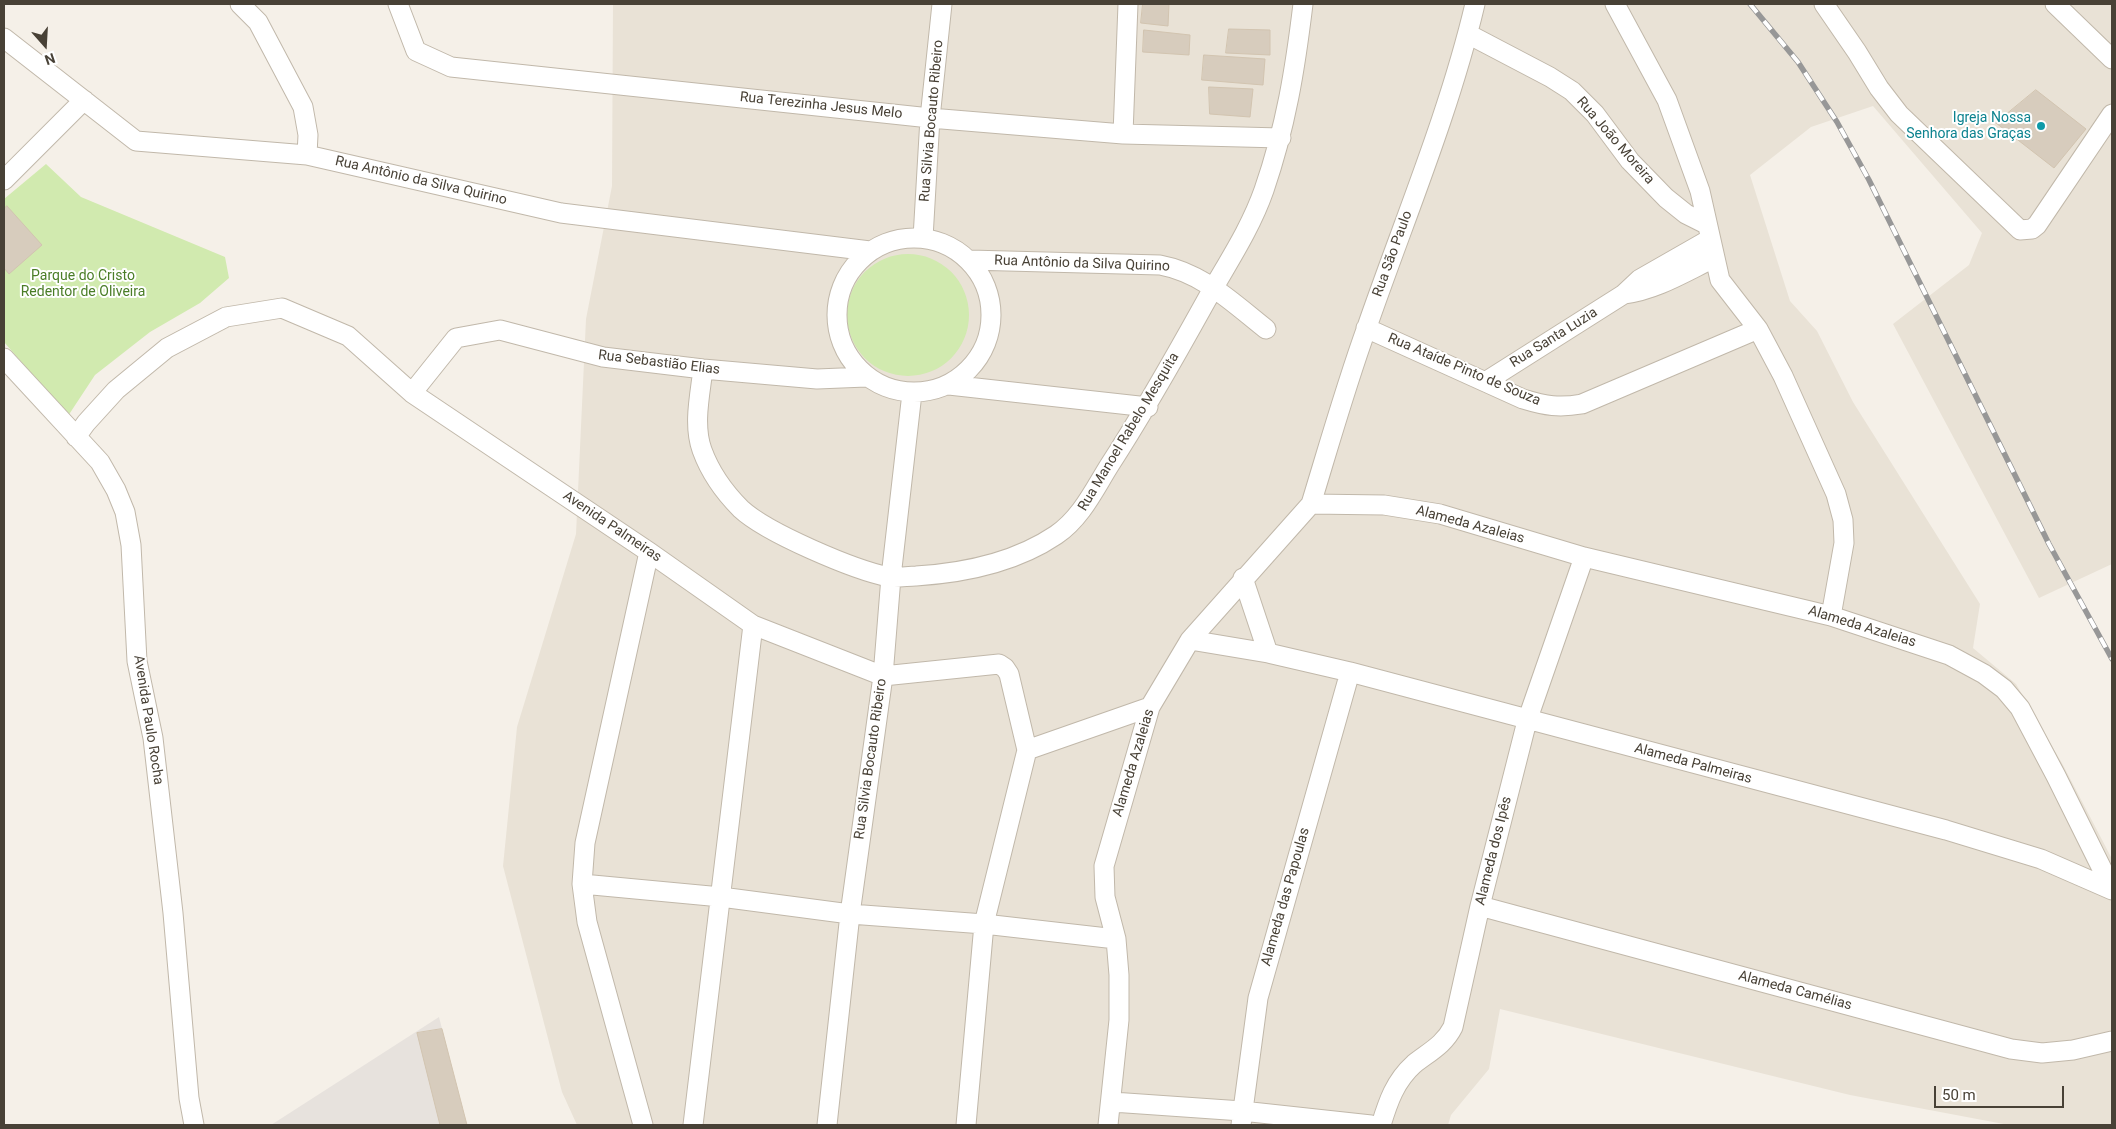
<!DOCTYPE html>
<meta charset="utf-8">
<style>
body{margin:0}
#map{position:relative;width:2116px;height:1129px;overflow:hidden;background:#f5f0e8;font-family:Roboto,sans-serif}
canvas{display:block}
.frame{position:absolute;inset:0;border:5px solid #484136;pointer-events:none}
.north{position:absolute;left:20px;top:20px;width:50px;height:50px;-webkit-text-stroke:4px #fff;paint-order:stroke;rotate:161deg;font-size:14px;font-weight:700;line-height:20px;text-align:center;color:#484136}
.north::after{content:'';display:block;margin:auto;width:18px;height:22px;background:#484136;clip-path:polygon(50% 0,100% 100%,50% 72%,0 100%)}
.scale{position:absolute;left:1934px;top:1086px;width:130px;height:22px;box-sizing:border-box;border:2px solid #484136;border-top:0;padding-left:6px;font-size:15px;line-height:18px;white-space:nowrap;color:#484136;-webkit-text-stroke:4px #fff;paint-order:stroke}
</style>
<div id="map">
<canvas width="2116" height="1129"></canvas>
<div class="frame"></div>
<div class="north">N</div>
<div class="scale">50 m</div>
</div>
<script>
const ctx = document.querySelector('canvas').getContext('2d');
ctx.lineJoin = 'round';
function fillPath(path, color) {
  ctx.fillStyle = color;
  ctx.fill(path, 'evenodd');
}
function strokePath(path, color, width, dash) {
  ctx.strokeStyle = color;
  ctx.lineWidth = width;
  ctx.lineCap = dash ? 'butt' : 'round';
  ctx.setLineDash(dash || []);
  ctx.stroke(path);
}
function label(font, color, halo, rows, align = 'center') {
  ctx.font = font + ' Roboto,sans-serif';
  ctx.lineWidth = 4;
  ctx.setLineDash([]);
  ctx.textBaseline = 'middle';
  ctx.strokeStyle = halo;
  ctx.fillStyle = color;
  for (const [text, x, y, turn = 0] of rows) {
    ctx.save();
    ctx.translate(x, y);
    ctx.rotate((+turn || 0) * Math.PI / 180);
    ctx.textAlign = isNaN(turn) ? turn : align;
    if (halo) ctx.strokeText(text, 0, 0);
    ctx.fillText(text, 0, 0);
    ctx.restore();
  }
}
fillPath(new Path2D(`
 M613 4H2112V564L2039 598 1893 324 1969 265 1982 233 1873 106 1811 127 1750 175 1790 301 1817 331 1853 402 1980 604 1973 648 2016 684 2063 765 2112 859V1125H2009L1850 1095 1500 1009 1489 1069 1451 1115 1448 1125H577L562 1092 503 866 517 727 576 534 586 319 612 186Z`), '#e9e2d6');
fillPath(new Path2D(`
 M439 1017 467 1125H271Z`), '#e7e2dd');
fillPath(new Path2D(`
 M46 164 81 197 225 257 229 278 200 303 150 332 95 375 68 416 4 342V199Z
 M847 315a61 61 0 1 1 122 0a61 61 0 1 1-122 0Z`), '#d1eaaf');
const building = new Path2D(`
 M1143 4H1169L1168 26 1141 23Z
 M1229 29 1270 30V55L1226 53Z
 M1144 30 1190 35 1189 55 1143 52Z
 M1204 55 1265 59 1263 85 1202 80Z
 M1209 87 1253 89 1250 117 1210 114Z
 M2036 90 2086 129 2054 168 1996 123Z
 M7 206 42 245 9 274 4 268V209Z
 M442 1029 467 1125H440L417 1033Z`);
fillPath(building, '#d7ccbd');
strokePath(building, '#d2c4b0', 1);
const minor = new Path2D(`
 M240 4 258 22 303 107 308 135 307 155
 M398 4 416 51 451 67 930 118 1123 134 1281 138
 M1615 4 1667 100 1700 191 1720 280 1758 329 1783 376 1836 494 1843 520 1844 543 1831 616
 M1824 4 1857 52 1879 88 1899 114 2020 230 2032 229 2037 225 2112 114
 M2055 4 2112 59
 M1468 34 1550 77 1572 91 1595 114 1630 161 1666 198 1686 214 1706 224
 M4 38 136 141 307 155 561 213 870 251
 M1123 134 1128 4
 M4 180 84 100
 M837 315a77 77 0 1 1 154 0a77 77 0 1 1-154 0Z
 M923 238 930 118 942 4
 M969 260 1160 265C1203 273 1233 303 1266 329
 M1624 294C1656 290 1685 272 1714 258
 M1366 328 1523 399C1546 406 1559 408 1582 404L1758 329
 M4 358 100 462 116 490 125 512 131 545 137 661 153 738 173 913 189 1098 194 1125
 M703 369C700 395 693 425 702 450 710 472 725 493 741 509 767 533 854 570 889 577 898 578 908 576 916 576 964 573 1016 562 1056 535 1081 518 1094 490 1109 466 1144 412 1175 357 1206 301 1226 265 1250 230 1264 190 1286 126 1295 70 1303 4
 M1485 382 1624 294 1640 279 1710 239
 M949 385 1148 407
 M412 393 456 338 500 330 603 357 703 369 817 379 866 377
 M76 437 86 423 116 390 167 348 226 317 282 308 348 336 412 393 649 552 753 625 883 676 999 664 1005 668 1009 674 1027 750 1150 707
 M1311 504C1329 445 1346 385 1367 327 1404 220 1449 114 1475 4
 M1243 578 1268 653
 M1190 640 1268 653 1350 672 1946 830 2041 859 2112 890
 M582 884 721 897 850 914 984 924 1116 939
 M1480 906 2011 1049 2042 1053 2073 1050 2112 1041
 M1112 1102 1242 1111 1371 1125
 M643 1125 587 922 582 884 585 843 649 552
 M693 1125 753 625
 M827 1125 850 914 883 676 891 577 912 393
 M966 1125 984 924 1027 750
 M1108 1125 1119 1020V975L1116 939 1105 897 1104 866 1150 707 1190 640 1311 504 1384 505 1440 514 1584 557 1831 616 1949 655 1984 674 2004 689 2020 708 2056 776 2112 889
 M1241 1125 1258 998 1350 672
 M1381 1125C1388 1102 1395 1081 1414 1064 1429 1052 1444 1045 1453 1027L1480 906 1527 721 1584 557`);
strokePath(minor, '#c1b8aa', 21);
strokePath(minor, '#fff', 19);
const rail = new Path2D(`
 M1750 4 1798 62 1837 122 1869 180 2049 544 2112 659`);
strokePath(rail, '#979797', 5.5);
strokePath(rail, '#fff', 4, [11]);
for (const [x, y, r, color] of [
 [2041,126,5,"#0f9aa8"]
]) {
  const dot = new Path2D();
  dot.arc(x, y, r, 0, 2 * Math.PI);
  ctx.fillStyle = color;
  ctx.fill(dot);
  strokePath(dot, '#fff', 2);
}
label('14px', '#484136', '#fff', [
 ["Rua Terezinha Jesus Melo",821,106,6],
 ["Rua Silvia Bocauto Ribeiro",932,121,-85],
 ["Rua João Moreira",1615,141,49],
 ["Rua Antônio da Silva Quirino",421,181,13],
 ["Rua São Paulo",1393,254,-70],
 ["Rua Antônio da Silva Quirino",1082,264,2],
 ["Rua Santa Luzia",1554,338,-32],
 ["Rua Sebastião Elias",659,363,7],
 ["Rua Ataíde Pinto de Souza",1464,370,23],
 ["Rua Manoel Rabelo Mesquita",1129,432,-59],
 ["Alameda Azaleias",1470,525,15],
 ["Avenida Palmeiras",612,527,34],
 ["Alameda Azaleias",1862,627,17],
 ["Avenida Paulo Rocha",148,720,81],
 ["Rua Silvia Bocauto Ribeiro",871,759,-82],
 ["Alameda Azaleias",1134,763,-73],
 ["Alameda Palmeiras",1693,764,15],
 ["Alameda dos Ipês",1494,851,-76],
 ["Alameda das Papoulas",1286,897,-74],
 ["Alameda Camélias",1795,991,15]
]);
label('14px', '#0d838f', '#fff', [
 ["Igreja Nossa",2031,118],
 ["Senhora das Graças",2031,134]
], 'right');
label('14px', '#4a7d27', '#fff', [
 ["Parque do Cristo",83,276],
 ["Redentor de Oliveira",83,292]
]);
</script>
